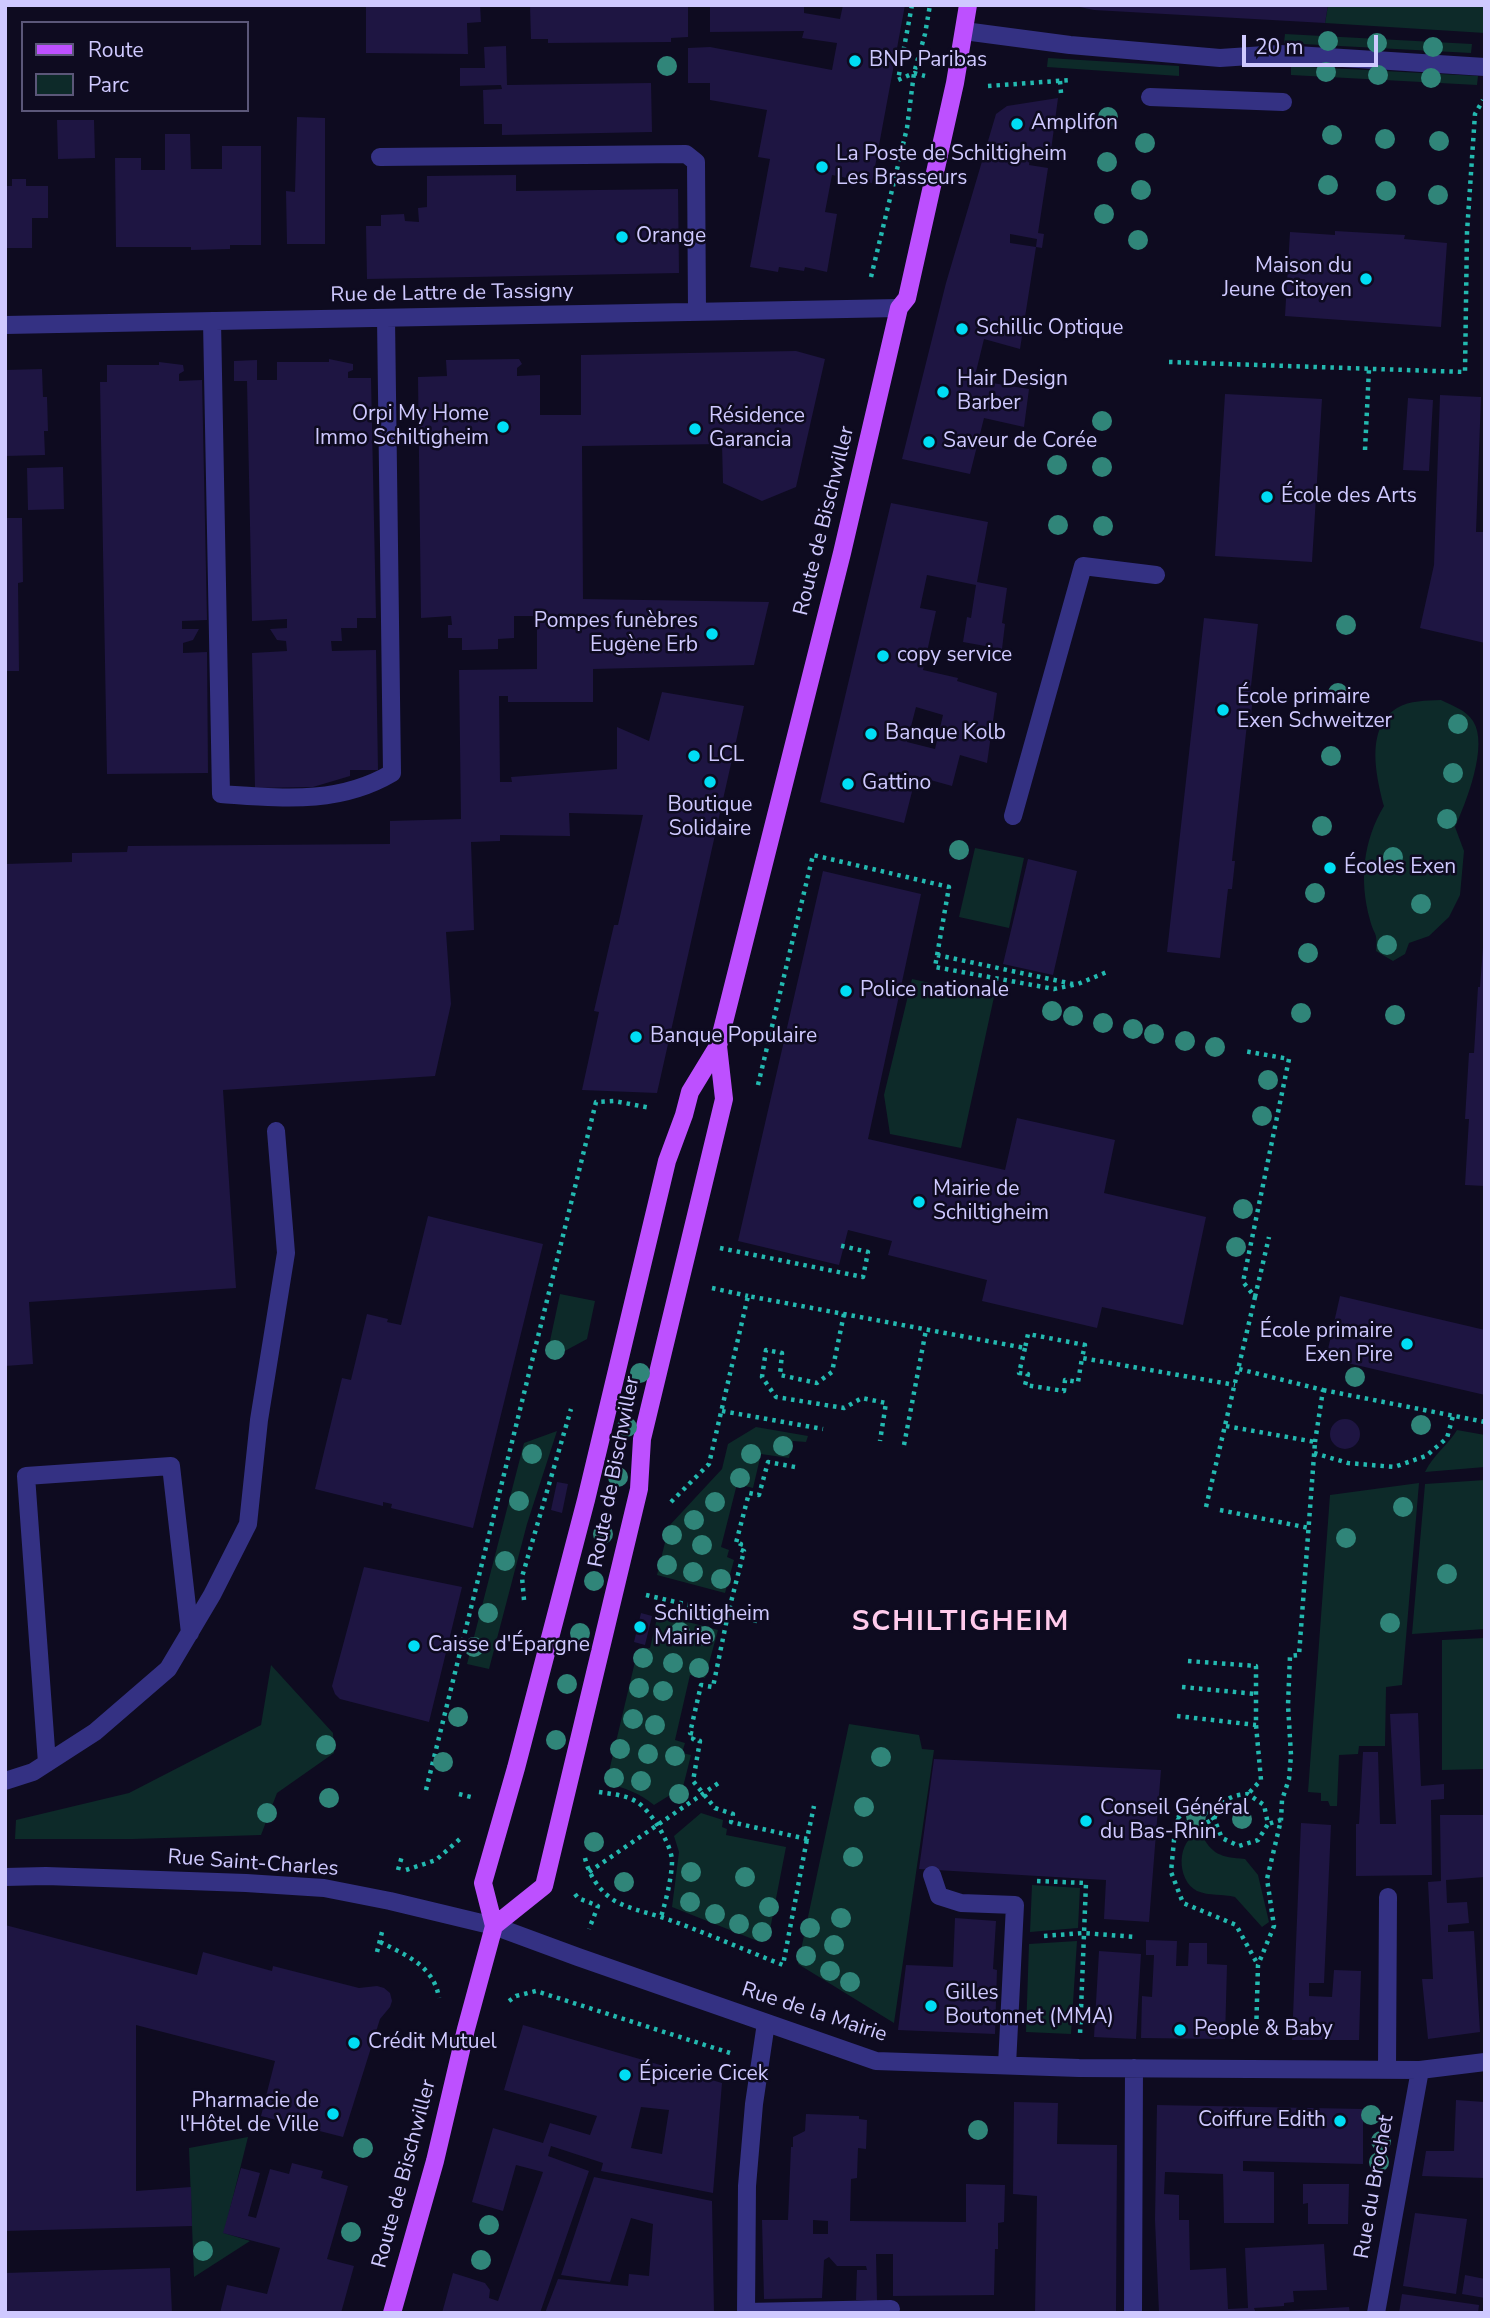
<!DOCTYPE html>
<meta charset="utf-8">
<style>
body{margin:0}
#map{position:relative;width:1490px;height:2318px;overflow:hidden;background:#0e0b20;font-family:"Nunito Sans",sans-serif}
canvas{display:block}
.frame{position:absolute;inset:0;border:7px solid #cfc9ff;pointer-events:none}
.legend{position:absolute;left:21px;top:21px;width:228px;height:91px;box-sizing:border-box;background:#0e0b20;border:2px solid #5b5779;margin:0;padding:9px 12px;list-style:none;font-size:21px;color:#cfc9ff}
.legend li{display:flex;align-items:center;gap:14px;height:35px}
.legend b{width:35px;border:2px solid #5b5779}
.scale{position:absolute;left:1242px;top:35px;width:136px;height:32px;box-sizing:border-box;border:4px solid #cfc9ff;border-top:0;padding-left:9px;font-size:21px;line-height:24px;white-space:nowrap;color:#cfc9ff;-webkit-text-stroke:5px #0e0b20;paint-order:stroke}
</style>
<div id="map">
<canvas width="1490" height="2318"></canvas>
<div class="frame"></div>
<ul class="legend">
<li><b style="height:9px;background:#bd50ff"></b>Route</li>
<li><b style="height:19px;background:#0d2a29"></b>Parc</li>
</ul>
<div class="scale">20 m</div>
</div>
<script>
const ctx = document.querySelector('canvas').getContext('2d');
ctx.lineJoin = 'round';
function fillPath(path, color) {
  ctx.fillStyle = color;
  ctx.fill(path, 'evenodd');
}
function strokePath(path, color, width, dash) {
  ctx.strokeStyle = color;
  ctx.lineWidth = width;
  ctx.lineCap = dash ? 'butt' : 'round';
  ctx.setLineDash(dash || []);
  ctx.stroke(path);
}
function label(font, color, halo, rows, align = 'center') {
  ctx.font = font + ' "Nunito Sans",sans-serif';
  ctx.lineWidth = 5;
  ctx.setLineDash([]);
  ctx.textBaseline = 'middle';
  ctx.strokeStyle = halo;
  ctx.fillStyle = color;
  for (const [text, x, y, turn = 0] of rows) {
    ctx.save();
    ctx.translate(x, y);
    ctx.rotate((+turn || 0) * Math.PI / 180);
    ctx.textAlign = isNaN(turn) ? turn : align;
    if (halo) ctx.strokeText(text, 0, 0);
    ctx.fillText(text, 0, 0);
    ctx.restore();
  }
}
fillPath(new Path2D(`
 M1328 5H1485V33L1325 23Z
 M1285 34 1472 44 1471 53 1284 43Z
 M1048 58 1179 66V76L1047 67Z
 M1291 66 1478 76 1477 85 1291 75Z
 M1441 700C1453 706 1466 710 1473 721 1489 745 1466 803 1455 827L1464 851 1460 895 1449 917 1429 936 1409 943 1405 954 1393 961 1376 951C1378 931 1374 936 1370 920 1359 880 1363 841 1384 806 1376 776 1365 728 1397 708 1410 700 1426 701 1441 700Z
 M975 848 1024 858 1009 928 959 917Z
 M912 979 994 997 961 1148 890 1134 884 1095Z
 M560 1294 595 1301 587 1339 550 1359 547 1355Z
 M756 1427 808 1436 806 1442 793 1441 789 1458 761 1454 753 1488 737 1484 721 1547 729 1550 727 1557 734 1560 725 1593 657 1575 669 1526 722 1469 728 1444Z
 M1457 1430 1485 1435V1467L1425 1472C1433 1455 1448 1445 1457 1430Z
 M557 1431 527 1524 489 1669 467 1664 524 1443Z
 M1485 1480V1629L1412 1634 1425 1484Z
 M1419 1483 1402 1685 1386 1687 1385 1746H1359L1358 1754 1339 1755 1337 1806H1330L1328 1801H1321V1793L1308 1792 1330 1495Z
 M658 1614 718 1630 705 1678 690 1675 675 1740 685 1743 682 1753 691 1755 683 1787 654 1805C639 1793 624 1787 606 1784L638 1649 650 1648Z
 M1485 1638V1769L1442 1770V1640Z
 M271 1665 333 1733 334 1753 277 1793 261 1835 133 1839H15L16 1820 129 1793 261 1725Z
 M849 1724 919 1735 922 1749 934 1750 894 2023 798 1964Z
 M701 1813 723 1820 722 1827 727 1829 726 1835 786 1847 768 1940 760 1942 672 1907 679 1852 674 1836Z
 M1200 1832C1212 1855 1220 1857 1245 1859L1258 1875 1269 1922 1262 1927 1235 1897C1223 1894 1209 1896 1197 1891 1176 1880 1176 1840 1200 1832Z
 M1032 1885 1080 1888 1078 1928 1030 1932Z
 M1077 1941 1071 2034 1026 2032 1029 1944Z
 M248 2137 224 2233 250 2241 194 2277 189 2148Z`), '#0d2a29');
fillPath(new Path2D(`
 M366 5H480L481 22 467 23 468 54 366 53Z
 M530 5H688V37L671 38V42L548 43V39H531Z
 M710 5H804V13L840 19 843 5H905L872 183 832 175 825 212 837 214 827 272 805 267 804 271 779 267 778 272 750 267 770 159 758 157 767 110 710 100V83H688V48L710 47 832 70 837 43 802 38 804 31 710 32Z
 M1070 5H1328L1325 23 1094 10Z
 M506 46 507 85 651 83 652 132 502 135V124H484L483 90 502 89 501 85 460 86V68H485L484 47Z
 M1058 98 1050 158 1030 155 1029 165 1048 168 1038 233 1044 234 1042 248 1036 247 1037 239 1010 234V243L1036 247 1020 349 984 339 974 380 1029 389 1024 427 984 418 970 474 902 459 946 283 996 114 1007 106Z
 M297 117 325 118V244H287L286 191 295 192Z
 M57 120H94L95 158 58 159Z
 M165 134H190L191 169H222V146H261V245H230V249L191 250V247H116L115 158H141V170H165Z
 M516 175V191L678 189 679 273 367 279 366 226H381V215L404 214 405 221 419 222 418 208 427 207V176Z
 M12 179H26V186H48V218H32V248H5V186H12Z
 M1335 231 1405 235 1404 239 1447 243 1441 327 1285 316 1290 232 1335 235Z
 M796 351 825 359 796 487 762 501 723 483 722 444 582 446 583 599 769 602 754 665 593 669V702H508V696H499L500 782H512L511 777 617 769V727L649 741 662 692 744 706 657 1093 582 1090 599 1012 594 1011 614 925H618L643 815 569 813 570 836 500 835V841L471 842 474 930 446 932 451 1004 435 1076 223 1090 236 1288 29 1302 33 1364 5 1366V864L72 862V853L127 852 128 846 390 844V821L461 819 459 670 537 669V616H514V638L498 639V649L468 650H462V638H448V625H452L451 616 421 618 418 377 447 376 446 360 519 359 522 364 517 368V376L540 375V415H581V355Z
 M329 359 353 364V370L348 372V378H371L376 618H357V628H341L342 641H331L332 651 376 650 378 770H350V776L313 787 255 788 252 653 287 651 286 641 277 640 270 629 287 628V619L252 621 247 381H234V361L257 360V380H277V362H329Z
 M159 362 183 365 184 371 179 374V381L202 380 207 620 182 621V629H199L193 640 183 643V653L207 652 208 773 107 774 100 382H107V365H159Z
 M42 369 43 397H47L48 431H44L45 455 5 456V370Z
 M1225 394 1322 399 1312 562 1215 556Z
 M1440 395 1481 397 1476 532H1485V643L1420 628 1434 565Z
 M1408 398 1433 400 1429 471 1403 470Z
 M63 467 64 509 28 510 27 468Z
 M891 503 988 522 977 582 1007 588 1002 623 1005 624 1002 649 963 642 967 617 971 618 976 585 927 575 920 608 936 611 923 670 958 678 957 681 997 693 987 763 960 755 952 786 916 776 904 823 820 802ZM916 707 943 715 935 749 907 742Z
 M5 518H22L23 582 18 583 19 671H5Z
 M1204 618 1258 624 1250 695 1253 696 1250 724H1247L1232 861H1235L1232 889H1228L1220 958 1167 952Z
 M1028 859 1077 871 1053 975 1003 964Z
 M823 871 921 894 868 1139 1005 1170 1017 1118 1115 1140 1104 1193 1206 1217 1183 1325 1102 1307 1097 1328 982 1301 987 1280 888 1255 892 1241 848 1230 839 1265 738 1241Z
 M1483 947H1485V1186L1465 1185 1469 1119H1465L1469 1053H1474L1478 987H1480Z
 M428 1216 543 1244 473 1528 391 1508 392 1504 383 1502V1506L315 1489 342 1378 351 1380 367 1314 388 1319 387 1322 401 1325Z
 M1340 1296 1485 1330V1395L1326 1358Z
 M1330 1434a15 15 0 1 1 30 0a15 15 0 1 1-30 0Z
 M557 1482 568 1484 562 1513 551 1510Z
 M364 1567 462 1587 429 1722 340 1699 335 1694 332 1686Z
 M641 1613 652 1616 645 1645 634 1642Z
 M1418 1713 1421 1786 1444 1784V1799L1431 1800 1432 1875 1356 1876V1824H1359L1363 1752H1378L1380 1824H1396L1390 1714Z
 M934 1759 1161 1770 1149 1922 1104 1919 1106 1880 919 1869Z
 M1440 1815H1485V1877L1446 1880 1447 1903 1467 1902 1469 1923 1448 1925V1932L1474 1931 1480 2032 1428 2039 1422 1979H1433L1428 1882 1441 1881Z
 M1301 1823 1331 1825 1324 1983H1309V1996L1332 1997 1334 1970 1361 1971 1359 2040H1292Z
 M955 1918 996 1921 993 1969 997 1970 995 2034 898 2030 906 1965 953 1967Z
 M5 1925 197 1975 203 1952 272 1971 273 1966 359 1988 377 1986 384 1988 390 1993 392 2001 390 2007 380 2019 343 2137 261 2116 275 2061 136 2025V2191L191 2187 192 2226 5 2231Z
 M1146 1940 1177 1941 1176 1966H1188L1189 1943H1207V1964L1227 1965 1225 2039 1141 2038 1142 1996 1152 1997 1154 1955H1146Z
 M1099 1951 1141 1954 1136 2039 1094 2037Z
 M523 2025 722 2083 713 2193 601 2171 603 2163 551 2146 548 2156 589 2171 540 2313H442L453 2273 485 2283 490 2290 489 2298 498 2301 543 2172 516 2165 503 2211 472 2202 493 2128 543 2143 550 2123 590 2135 597 2116 504 2090ZM641 2107 669 2110 662 2154 631 2148Z
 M1456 2100 1485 2102V2178L1422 2176 1426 2151H1454Z
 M1014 2102 1058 2103 1057 2144 1117 2145 1116 2313H1035L1037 2196 1013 2194Z
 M1157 2105 1363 2109V2164L1243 2161V2171L1274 2172V2223H1224L1223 2174 1165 2172 1164 2194 1179 2195V2220H1189L1190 2270 1226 2268 1228 2309 1248 2308 1245 2248 1324 2244 1327 2290 1293 2291 1294 2302 1284 2303V2306L1254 2308 1256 2313H1159L1155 2220Z
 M806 2114 859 2116V2119L867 2120 866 2149 858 2148 857 2178 851 2179 850 2221 966 2222V2184L1005 2185 1004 2222 998 2223V2249H995L994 2295 893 2296V2254H876L877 2301 856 2300 857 2270H867L866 2266H837L829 2257 824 2260 822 2298 764 2299 762 2220H788L791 2147H793V2137L805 2131ZM813 2220 828 2221V2234H813Z
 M292 2163 323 2171 321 2178 348 2186 327 2259 354 2266 341 2313H220L227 2285 267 2294 280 2248 223 2233 241 2168 260 2173 248 2216 256 2218 270 2169 289 2174Z
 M594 2177 712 2201 714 2313H545L558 2279 628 2286 629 2274 649 2276 653 2224 631 2218 610 2282 561 2275Z
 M1303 2184H1349L1348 2224H1308V2203L1303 2204Z
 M1415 2213 1467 2219 1456 2294 1403 2286Z
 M170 2268 172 2313H5V2273Z
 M1465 2275 1485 2279V2298L1462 2294Z
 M1402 2294 1479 2305 1478 2313H1399Z
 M1349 2307 1350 2313H1282V2311Z`), '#1e1542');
strokePath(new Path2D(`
 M912 5 898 80 914 73 925 76
 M1060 81 1061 93
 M988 86 1070 80
 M871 277 907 128 914 73 925 34 930 5
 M1169 362 1465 372 1467 232 1475 114 1483 100
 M1365 450 1369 369
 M937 955 1073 984
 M758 1085 813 855 949 887 935 967 1054 989 1078 984 1107 972
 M720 1248 863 1277 868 1252 838 1245
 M712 1288 748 1296
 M1255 1297 1269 1237
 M844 1314 832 1372 817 1383 780 1375 782 1353 766 1350 762 1377 776 1397 844 1408 862 1398 886 1403 880 1441
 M1025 1348 1019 1373 1028 1374 1025 1385 1064 1391 1065 1380 1078 1382 1082 1358
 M1239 1369 1323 1390 1315 1442
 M1323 1390 1485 1422
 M722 1411 823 1429
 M1226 1426 1315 1442 1299 1655 1290 1656 1288 1705 1291 1755 1289 1779 1282 1800 1281 1820
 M904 1445 926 1330
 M1314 1453 1348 1463 1394 1467 1426 1456 1447 1438 1453 1416
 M795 1467 768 1462 759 1495 749 1493 736 1543 741 1544 739 1549 744 1551 728 1614 713 1687 701 1685 690 1733 695 1734 693 1739 700 1741 693 1781 715 1808 733 1814 731 1822 807 1839 814 1806
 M671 1502 709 1464 748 1296 1025 1348 1028 1334 1085 1345 1082 1358 1235 1385
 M1206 1507 1255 1297 1243 1282 1289 1059 1244 1051
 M1220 1510 1309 1528
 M646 1595 757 1621
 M524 1600 522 1577 571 1409
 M1188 1661 1256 1666V1725L1261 1780 1248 1794
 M1182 1687 1256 1694
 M1177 1716 1256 1725
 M426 1790 596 1102 614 1101 651 1108
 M599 1792C612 1794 626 1795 637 1802 651 1811 673 1846 672 1863 671 1881 666 1900 661 1917
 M459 1794 475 1798
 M1176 1819 1196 1828 1214 1819C1221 1801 1229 1795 1248 1794L1264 1805 1268 1824 1258 1840 1239 1846 1222 1838 1214 1819 1195 1805 1176 1819 1171 1872 1183 1903 1236 1925 1258 1965
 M585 1858C589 1875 599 1891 615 1901 630 1909 645 1912 661 1917 702 1931 742 1949 783 1965L807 1839
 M398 1870 402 1856
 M406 1870 436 1860 461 1838
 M589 1872 720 1782
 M1037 1881 1086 1883 1080 2035
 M575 1894 578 1898 598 1906 589 1929
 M1044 1936 1083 1933 1137 1937
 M380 1942C406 1955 434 1966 439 1998
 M377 1952 382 1932
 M509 2001 516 1996 536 1991 730 2053
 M1256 2036 1258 1965 1274 1926 1267 1879 1281 1820 1268 1824`), '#23b9b0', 4.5, [3.5, 5]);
strokePath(new Path2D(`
 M964 31 1070 45 1220 58 1280 54 1485 67
 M1150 97 1283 102
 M380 157 686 154 696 162 697 311
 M212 321 221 794C281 798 338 805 392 773L386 318
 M5 325 899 308
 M1013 816 1083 566 1156 575
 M47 1763 26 1476 171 1466 190 1633
 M5 1781 33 1772 95 1732 168 1669 212 1595 248 1524 259 1420 286 1253 276 1131
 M932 1875 939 1896 961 1903 1015 1905 1007 2065
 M5 1877 46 1876 246 1883 324 1888 390 1901 494 1926 578 1957 876 2061 1079 2068 1420 2070 1485 2062
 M1387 2069 1388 1897
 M746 2312 891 2309
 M746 2313 747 2186 754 2104 766 2023
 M1133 2313 1134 2068
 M1376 2313 1420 2070`), '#343183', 18);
strokePath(new Path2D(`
 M494 1926 544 1886 639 1489 642 1439 724 1099 718 1046
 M392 2313 435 2161 466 2029 494 1926 483 1883 516 1768 586 1500 667 1161 684 1115 690 1092 718 1046 842 553 899 308 907 298 955 83 968 5`), '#bd50ff', 18);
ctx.fillStyle = '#308579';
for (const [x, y] of [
 [1328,41],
 [1377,43],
 [1433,47],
 [667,66],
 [1326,72],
 [1378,75],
 [1431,78],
 [1108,117],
 [1332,135],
 [1385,139],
 [1439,141],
 [1145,143],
 [1107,162],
 [1328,185],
 [1141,190],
 [1386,191],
 [1438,195],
 [1104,214],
 [1138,240],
 [1102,421],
 [1057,465],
 [1102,467],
 [1058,525],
 [1103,526],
 [1346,625],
 [1338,693],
 [1458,724],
 [1331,756],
 [1453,773],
 [1447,819],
 [1322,826],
 [959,850],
 [1393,857],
 [1315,893],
 [1421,904],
 [1387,945],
 [1308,953],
 [1052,1011],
 [1301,1013],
 [1395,1015],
 [1073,1016],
 [1103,1023],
 [1133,1029],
 [1154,1034],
 [1185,1041],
 [1215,1047],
 [1268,1080],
 [1262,1116],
 [1243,1209],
 [1236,1247],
 [555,1350],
 [640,1373],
 [1355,1377],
 [1421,1425],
 [627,1427],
 [783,1446],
 [532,1454],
 [751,1454],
 [618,1477],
 [740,1478],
 [519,1501],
 [715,1502],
 [1403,1507],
 [694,1520],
 [603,1534],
 [672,1535],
 [1346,1538],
 [702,1545],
 [505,1561],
 [667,1565],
 [693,1572],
 [1447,1574],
 [721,1579],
 [594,1581],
 [488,1613],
 [1390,1623],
 [680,1632],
 [580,1633],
 [705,1636],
 [474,1647],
 [643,1658],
 [673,1663],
 [699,1668],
 [567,1684],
 [639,1688],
 [663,1691],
 [458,1717],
 [633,1719],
 [655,1725],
 [556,1740],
 [326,1745],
 [620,1749],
 [648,1754],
 [675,1756],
 [881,1757],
 [443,1762],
 [614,1778],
 [641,1781],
 [679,1794],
 [329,1798],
 [864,1807],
 [267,1813],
 [1196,1816],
 [1242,1819],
 [594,1842],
 [853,1857],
 [691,1872],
 [745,1877],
 [624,1882],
 [690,1902],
 [769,1907],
 [715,1914],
 [841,1918],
 [739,1924],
 [810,1928],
 [762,1932],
 [834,1945],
 [806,1956],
 [830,1971],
 [850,1982],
 [1371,2115],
 [978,2130],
 [1381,2141],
 [363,2148],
 [1379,2162],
 [489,2225],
 [351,2232],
 [203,2251],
 [481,2260]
]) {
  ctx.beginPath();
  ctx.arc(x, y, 10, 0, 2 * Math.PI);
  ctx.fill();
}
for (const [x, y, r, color] of [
 [855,61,7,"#00ddf4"],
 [1017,124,7,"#00ddf4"],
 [822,167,7,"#00ddf4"],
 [622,237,7,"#00ddf4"],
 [1366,279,7,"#00ddf4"],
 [962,329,7,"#00ddf4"],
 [943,392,7,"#00ddf4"],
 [503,427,7,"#00ddf4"],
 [695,429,7,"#00ddf4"],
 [929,442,7,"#00ddf4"],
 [1267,497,7,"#00ddf4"],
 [712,634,7,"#00ddf4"],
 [883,656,7,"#00ddf4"],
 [1223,710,7,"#00ddf4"],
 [871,734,7,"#00ddf4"],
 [694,756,7,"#00ddf4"],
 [710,782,7,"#00ddf4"],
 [848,784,7,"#00ddf4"],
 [1330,868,7,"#00ddf4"],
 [846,991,7,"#00ddf4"],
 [636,1037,7,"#00ddf4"],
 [919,1202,7,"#00ddf4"],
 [1407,1344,7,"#00ddf4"],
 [640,1627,7,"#00ddf4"],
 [414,1646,7,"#00ddf4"],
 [1086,1821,7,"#00ddf4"],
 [931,2006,7,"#00ddf4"],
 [1180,2030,7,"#00ddf4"],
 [354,2043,7,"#00ddf4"],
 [625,2075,7,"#00ddf4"],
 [333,2114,7,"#00ddf4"],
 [1340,2121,7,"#00ddf4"]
]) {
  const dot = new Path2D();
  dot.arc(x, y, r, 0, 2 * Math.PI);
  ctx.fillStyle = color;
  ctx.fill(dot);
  strokePath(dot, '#0e0b20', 2.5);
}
label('21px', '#cfc9ff', '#0e0b20', [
 ["BNP Paribas",869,61],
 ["Amplifon",1031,124],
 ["La Poste de Schiltigheim",836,155],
 ["Les Brasseurs",836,179],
 ["Orange",636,237],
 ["Maison du",1352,267,"right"],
 ["Jeune Citoyen",1352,291,"right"],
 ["Schillic Optique",976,329],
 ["Hair Design",957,380],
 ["Barber",957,404],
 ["Orpi My Home",489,415,"right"],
 ["Immo Schiltigheim",489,439,"right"],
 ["Résidence",709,417],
 ["Garancia",709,441],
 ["Saveur de Corée",943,442],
 ["École des Arts",1281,497],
 ["Pompes funèbres",698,622,"right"],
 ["Eugène Erb",698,646,"right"],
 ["copy service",897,656],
 ["École primaire",1237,698],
 ["Exen Schweitzer",1237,722],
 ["Banque Kolb",885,734],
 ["LCL",708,756],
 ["Gattino",862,784],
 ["Boutique",710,806,"center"],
 ["Solidaire",710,830,"center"],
 ["Écoles Exen",1344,868],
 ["Police nationale",860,991],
 ["Banque Populaire",650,1037],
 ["Mairie de",933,1190],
 ["Schiltigheim",933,1214],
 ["École primaire",1393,1332,"right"],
 ["Exen Pire",1393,1356,"right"],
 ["Schiltigheim",654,1615],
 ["Mairie",654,1639],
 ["Caisse d'Épargne",428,1646],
 ["Conseil Général",1100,1809],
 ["du Bas-Rhin",1100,1833],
 ["Gilles",945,1994],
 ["Boutonnet (MMA)",945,2018],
 ["People & Baby",1194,2030],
 ["Crédit Mutuel",368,2043],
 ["Épicerie Cicek",639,2075],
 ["Pharmacie de",319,2102,"right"],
 ["l'Hôtel de Ville",319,2126,"right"],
 ["Coiffure Edith",1326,2121,"right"]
], 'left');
label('21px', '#cfc9ff', '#0e0b20', [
 ["Rue de Lattre de Tassigny",452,294,-1],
 ["Route de Bischwiller",825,521,-76],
 ["Route de Bischwiller",615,1472,-79],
 ["Rue Saint-Charles",253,1864,4],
 ["Rue de la Mairie",814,2013,18],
 ["Route de Bischwiller",405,2174,-75],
 ["Rue du Brochet",1375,2187,-80]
]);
ctx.letterSpacing = '2px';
label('bold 28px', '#ffcbec', '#0e0b20', [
 ["SCHILTIGHEIM",961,1623]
]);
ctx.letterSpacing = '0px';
</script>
